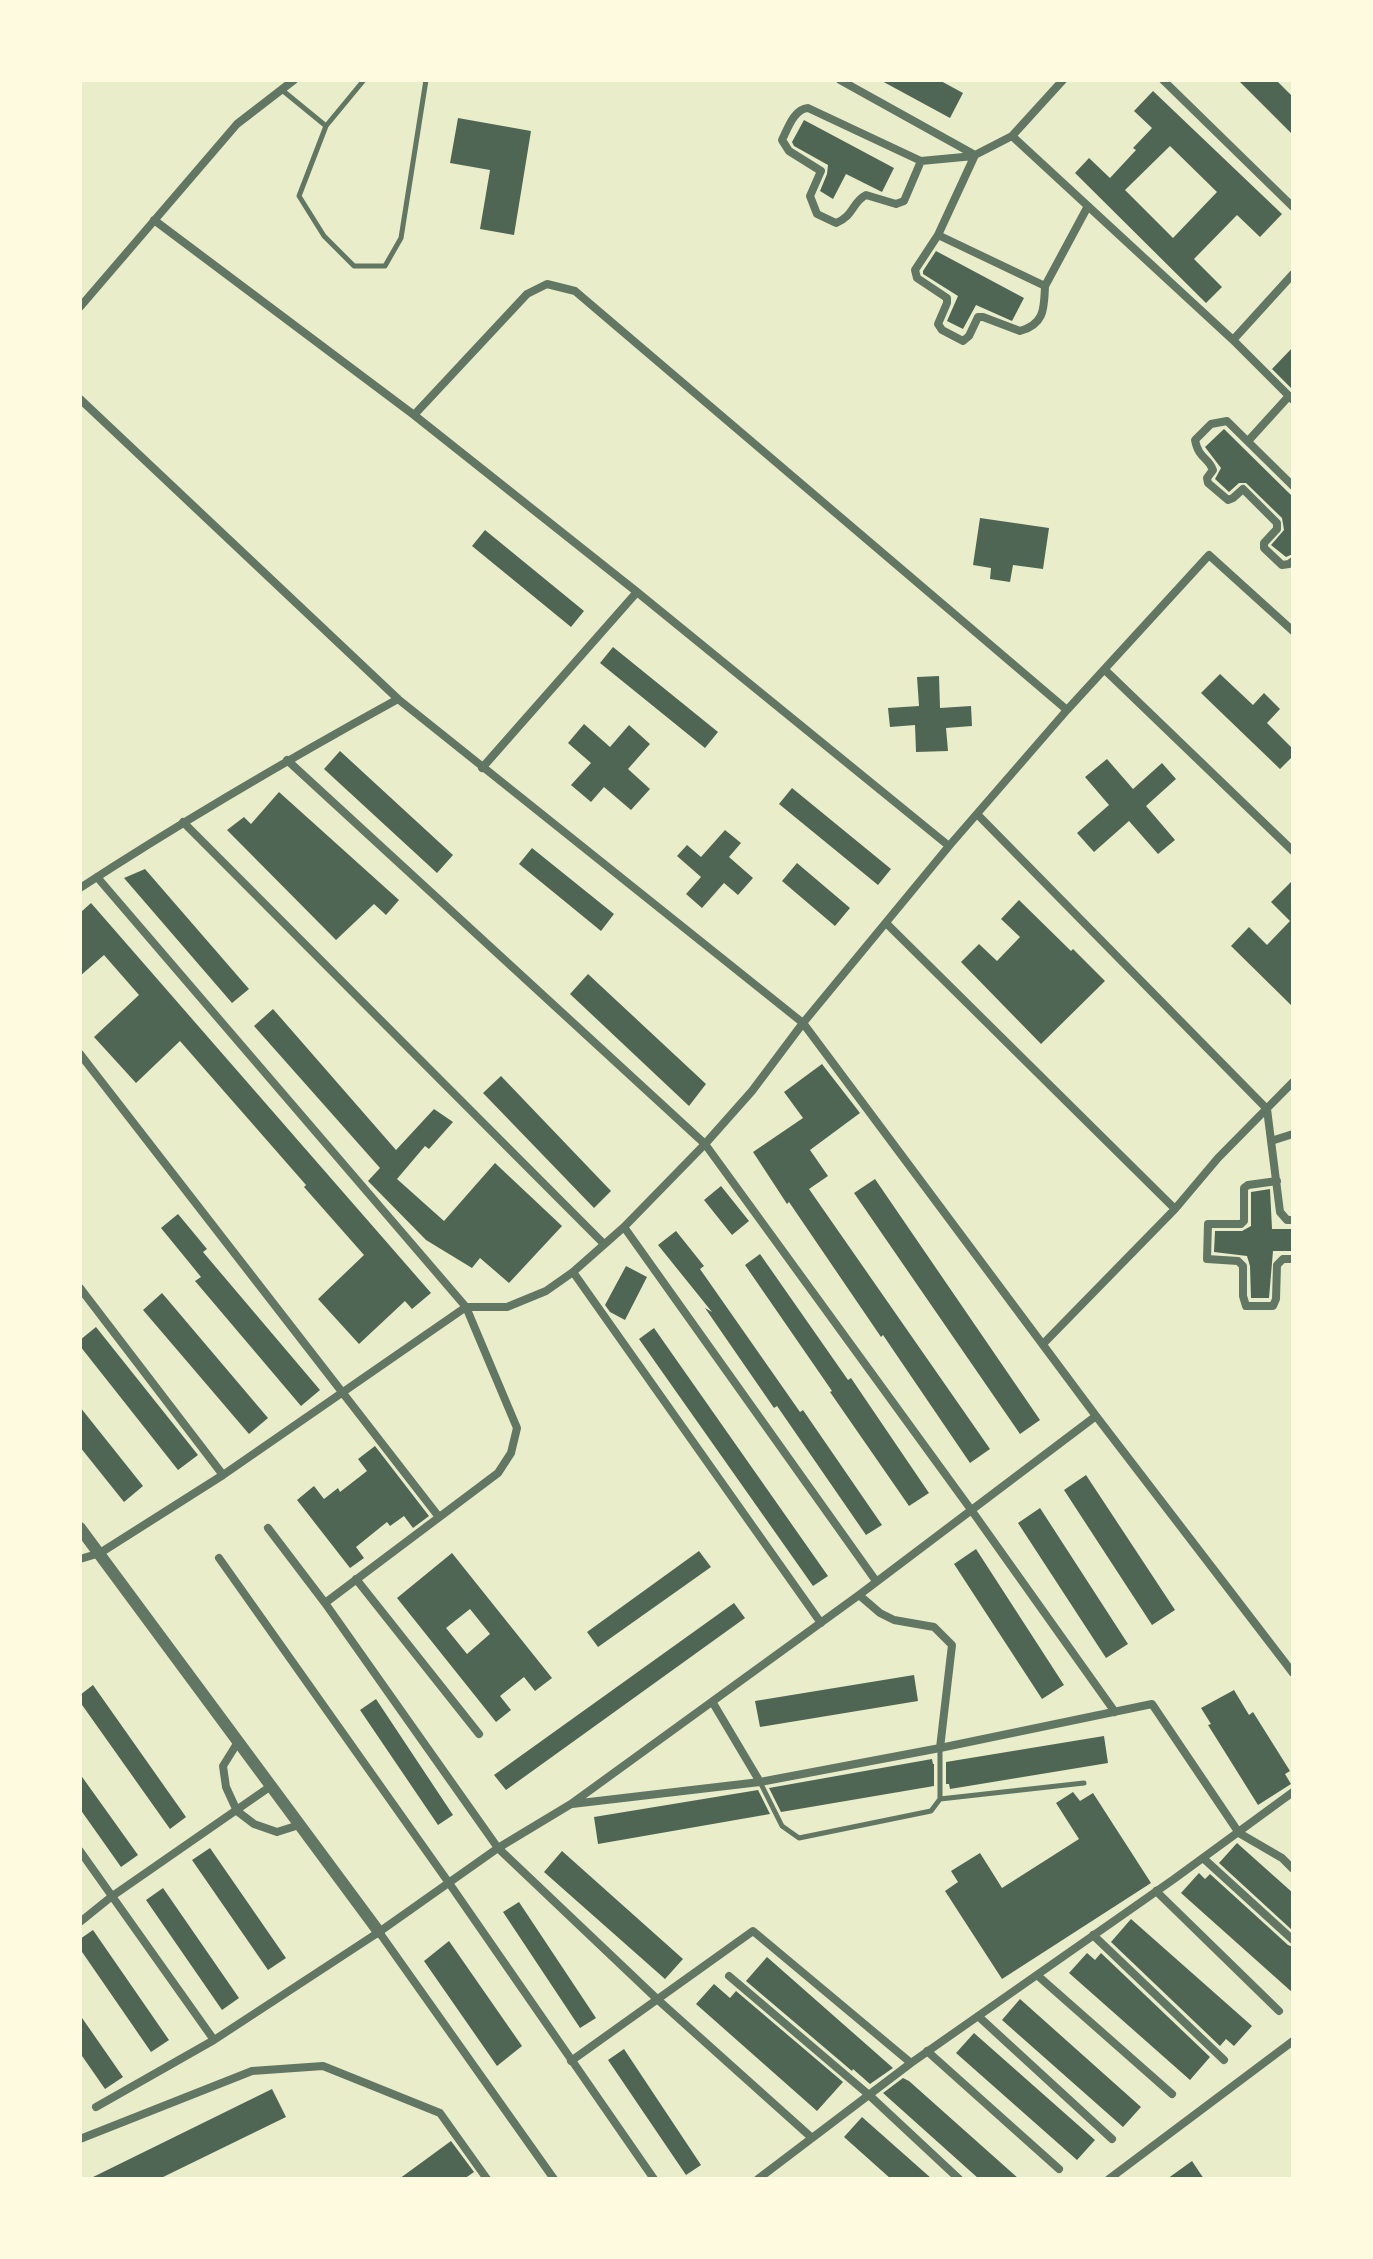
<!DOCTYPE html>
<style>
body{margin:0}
#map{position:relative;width:1373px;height:2259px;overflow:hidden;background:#e9edc9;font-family:"DejaVu Sans",sans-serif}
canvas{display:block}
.frame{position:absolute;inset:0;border:82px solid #fefae0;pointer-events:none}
</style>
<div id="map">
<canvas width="1373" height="2259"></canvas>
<div class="frame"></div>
</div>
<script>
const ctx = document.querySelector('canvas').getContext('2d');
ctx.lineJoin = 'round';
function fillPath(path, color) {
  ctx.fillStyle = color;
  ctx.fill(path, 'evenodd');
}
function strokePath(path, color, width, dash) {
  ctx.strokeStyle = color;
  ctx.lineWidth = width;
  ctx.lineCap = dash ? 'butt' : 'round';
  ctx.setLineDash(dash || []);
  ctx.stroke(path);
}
fillPath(new Path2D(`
 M880 80H939L963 93 950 118Z
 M1238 80H1276L1293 97V135Z
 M1153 91 1282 214 1260 237 1237 215 1194 259 1222 287 1206 303 1075 173 1089 158 1110 178 1136 150 1133 148 1152 128 1134 111ZM1170 146 1217 192 1173 238 1125 190Z
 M458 118 531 131 514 235 480 229 490 170 450 163Z
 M804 120 894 168 882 192 846 174 833 199 820 191 827 174 828 165 794 146 792 142Z
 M936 251 1024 298 1012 321 976 305 963 329 947 321 958 296 923 274V271Z
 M1293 347V390L1272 369Z
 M1224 429 1293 497V554L1286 557 1271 545 1284 530 1282 518 1246 483H1239L1229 492 1215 479 1221 468 1205 447Z
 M980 518 1049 528 1043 569 1013 565 1010 582 990 579 991 568 973 565Z
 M485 530 584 611 571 627 472 546Z
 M613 647 718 732 705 748 600 663Z
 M1220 674 1253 705 1264 693 1280 709 1267 723 1293 749V756L1280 769 1201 693Z
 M939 676 940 708 971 706 972 726 946 728 948 751 916 752 915 725 890 727 888 708 919 706 917 677Z
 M584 724 610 747 629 725 650 744 628 769 650 789 631 810 604 787 591 802 571 785 591 763 568 743Z
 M340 751 453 855 437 873 324 769Z
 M1107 759 1133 789 1162 763 1176 779 1146 806 1175 840 1158 854 1129 821 1094 852 1077 833 1109 805 1085 777Z
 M792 788 891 869 878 885 779 804Z
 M279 792 399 900 386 915 374 904 336 940 227 830 244 817 251 824Z
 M725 830 741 843 729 857 753 878 738 895 724 883 702 908 686 894 701 877 677 856 687 845 701 857Z
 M532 848 614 914 601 931 519 864Z
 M797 863 850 908 835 926 782 881Z
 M145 869 249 989 232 1003 124 878Z
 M1293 880V1007L1231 946 1249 927 1267 945 1290 921 1271 902Z
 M1019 900 1071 951 1073 949 1105 981 1041 1044 961 962 979 944 997 961 1020 937 1001 919Z
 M91 903 431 1293 412 1309 405 1301 359 1344 318 1299 364 1255 304 1187 306 1185 180 1041 136 1083 94 1037 139 995 104 955 80 976V913Z
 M588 974 706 1084 689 1106 570 994Z
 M273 1009 396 1150 434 1109 453 1122 429 1149 425 1146 397 1179 444 1221 495 1163 562 1226 509 1283 480 1258 472 1268 426 1240 368 1181 380 1168 254 1026Z
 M822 1064 860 1113 810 1150 828 1176 809 1189 990 1449 970 1463 883 1335 881 1337 789 1202 787 1204 753 1152 803 1118 784 1092Z
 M501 1076 611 1191 594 1208 483 1093Z
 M875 1179 1040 1420 1020 1434 854 1193Z
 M721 1186 749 1221 732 1235 704 1200Z
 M1270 1189 1272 1229H1293V1251H1273L1269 1298H1251L1250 1266 1247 1256 1214 1252 1215 1231H1242L1251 1226V1192Z
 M178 1214 207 1249 203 1252 320 1390 301 1406 195 1281 201 1277 161 1228Z
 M676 1231 704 1266 700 1269 800 1412 803 1410 882 1525 866 1535 777 1406 774 1408 705 1308 712 1312 658 1245Z
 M760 1254 848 1380 851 1378 929 1493 909 1506 830 1392 832 1391 745 1265Z
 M626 1266 647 1277 625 1320 610 1312 605 1305Z
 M162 1293 268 1418 249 1434 143 1310Z
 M96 1327 198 1455 178 1470 80 1346V1340Z
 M654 1328 828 1576 813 1586 639 1339Z
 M80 1407 143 1486 124 1502 80 1447Z
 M375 1446 429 1516 413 1528 404 1516 390 1526 387 1522 356 1547 364 1558 350 1568 297 1500 314 1486 324 1499 338 1488 340 1492 367 1471 358 1459Z
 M1086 1475 1175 1610 1152 1625 1064 1490Z
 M1040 1508 1128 1644 1106 1658 1018 1523Z
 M976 1549 1064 1685 1042 1699 954 1564Z
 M699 1551 711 1567 598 1647 587 1632Z
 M452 1553 552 1678 535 1691 524 1677 500 1696 511 1710 496 1722 397 1598ZM470 1609 490 1634 467 1654 446 1628Z
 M734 1603 745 1618 506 1790 494 1775Z
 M914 1675 918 1701 760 1727 755 1701Z
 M93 1685 186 1817 170 1829 80 1702V1695Z
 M1234 1690 1249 1715 1253 1712 1290 1771 1285 1774 1291 1784 1258 1805 1208 1725 1211 1724 1201 1708Z
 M376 1699 453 1815 438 1825 360 1710Z
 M1104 1736 1108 1763 950 1789 949 1784H946V1762Z
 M932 1759 933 1764H934V1786L781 1812 769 1788Z
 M80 1774 138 1855 121 1867 80 1809Z
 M758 1790 770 1814 598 1844 594 1817Z
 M1073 1792 1080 1801 1093 1793 1151 1883 1002 1979 945 1891 958 1882 951 1871 980 1853 1002 1888 1079 1839 1056 1803Z
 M1237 1843 1293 1893V1931L1219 1863Z
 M210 1848 286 1958 268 1970 192 1860Z
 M562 1851 683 1959 665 1979 544 1872Z
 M1199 1873 1205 1879 1210 1874 1288 1945 1293 1947V1993L1181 1893Z
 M163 1888 239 1998 222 2010 146 1900Z
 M519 1902 596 2018 580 2028 503 1912Z
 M1131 1919 1252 2026 1234 2046 1226 2039 1220 2046 1111 1942Z
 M93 1930 169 2040 151 2052 80 1949V1939Z
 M449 1941 522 2046 497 2066 424 1961Z
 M1087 1953 1095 1960 1101 1953 1210 2057 1190 2080 1069 1973Z
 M767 1957 893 2068 870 2084 853 2069 852 2071 746 1981Z
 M714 1984 730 1998 736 1991 843 2082 817 2111 696 2004Z
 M1020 1999 1141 2107 1123 2127 1002 2020Z
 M80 2015 123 2077 105 2089 80 2053Z
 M974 2033 1095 2140 1077 2160 956 2053Z
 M624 2049 701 2165 686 2175 608 2060Z
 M903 2078 909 2081 1019 2179H979L883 2093Z
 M272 2089 286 2117 159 2179H89Z
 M862 2117 932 2179H891L844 2137Z
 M451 2141 474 2172 464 2179H399Z
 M1192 2161 1204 2179H1167Z`), '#4f6655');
strokePath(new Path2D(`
 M364 80 326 126 299 196 324 236 354 266H385L401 238 426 80
 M282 90 326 126
 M760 1782 782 1826 799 1838 931 1811 940 1799V1748
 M940 1799 1084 1783`), '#617663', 5);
strokePath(new Path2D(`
 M840 80 975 155 1012 136 1233 340 1293 400
 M1163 80 1293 207
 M1012 136 1063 80
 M921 161 904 201 896 204 866 195C852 202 854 216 836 223L817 214 810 196 821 171 789 151 782 140C788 128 794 109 808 108L921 161 974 156
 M154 220 414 415 637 592 949 846
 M938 235 915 270 917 278 947 298V303L938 324 942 330 963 341 969 336 978 317H983L1020 331C1045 324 1044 308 1045 286L938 235 975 155
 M1045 286 1088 206
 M80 307 237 124 294 80
 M1233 340 1293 274
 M80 399 398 699 803 1023 1096 1416 1293 1673
 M414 415 527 294 547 284 575 291 1067 710
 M1249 440 1289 396
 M1293 486 1227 421 1211 424 1195 440C1199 460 1208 456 1213 470L1207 478 1208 483 1228 500 1233 498 1243 489 1277 523V529L1264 543V548L1282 565 1289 564 1293 561
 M1105 670 1293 851
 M287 760 705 1144 972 1511 1115 1712
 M482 768 637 592
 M977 814 1267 1109 1280 1212 1287 1220H1293
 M183 822 604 1244
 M97 877 466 1307 517 1428 511 1453 498 1473 325 1603
 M80 888C183 821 289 759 398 699
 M886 923 1175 1209
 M80 1054 439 1517
 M1271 1141 1293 1134
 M1277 1181 1248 1185 1244 1188V1221L1241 1224H1208L1207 1259 1238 1261 1243 1266V1296L1246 1306H1273L1276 1299 1277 1265 1283 1259H1293
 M624 1227 876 1581
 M573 1272 821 1623
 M80 1288 223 1475
 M1044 1343 1175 1209 1218 1158 1293 1082
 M268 1528 325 1603 498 1848 657 1999 812 2138
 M219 1558 449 1883 654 2179
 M80 1559 100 1553 223 1475 466 1307H507L546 1291 573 1272 624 1227 705 1144 752 1091 803 1023 949 846 1067 710 1209 555 1293 631
 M356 1579 479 1734
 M859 1595 880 1613 894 1620 934 1627 952 1645 940 1748
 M713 1703 760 1782
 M238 1742 223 1766 226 1787 237 1811 254 1824 277 1832 299 1825
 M572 1804 760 1782 940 1748 1152 1704 1239 1833 1282 1858 1293 1869
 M80 1851 214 2040
 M1203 1858 1293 1940
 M1156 1891 1279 2011
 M80 1922 111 1897 271 1786
 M379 1932 554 2179
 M1093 1935 1224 2060
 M1037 1975 1172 2094
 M729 1976 869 2095 959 2179
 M978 2016 1112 2139
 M927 2051 1059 2169
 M571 2061 753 1931 911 2063
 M96 2107 214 2040 379 1932 498 1848 571 1804 859 1595 1096 1416
 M80 2139 252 2071 323 2066 440 2113 487 2179
 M758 2179 911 2063 1174 1879 1293 1792
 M1109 2179 1293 2041`), '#617663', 8);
strokePath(new Path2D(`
 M80 1528 379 1932`), '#617663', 12);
</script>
